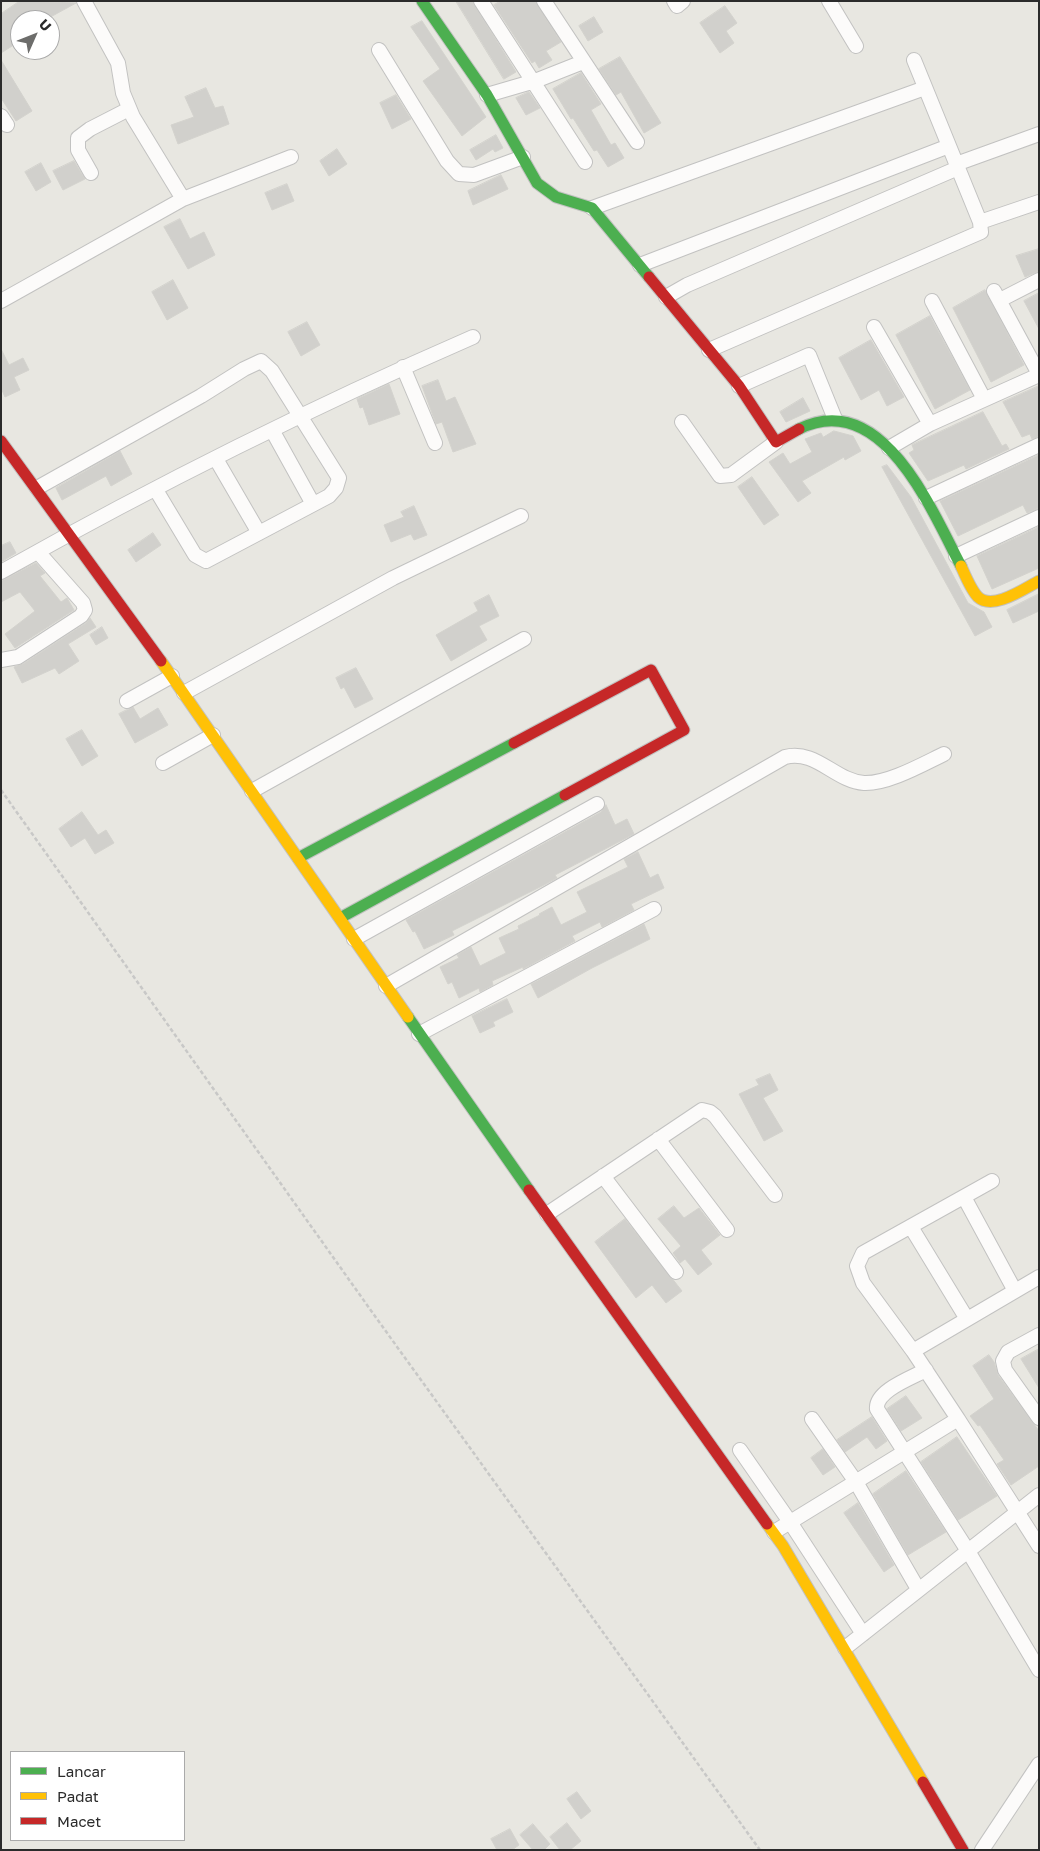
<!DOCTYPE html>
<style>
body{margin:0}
#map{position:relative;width:1040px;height:1851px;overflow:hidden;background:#e8e7e1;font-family:"Golos Text",sans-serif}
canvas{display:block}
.frame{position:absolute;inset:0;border:2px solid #2b2b2b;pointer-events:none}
.legend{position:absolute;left:10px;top:1751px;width:175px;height:90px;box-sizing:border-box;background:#fff;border:1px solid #aaa;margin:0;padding:6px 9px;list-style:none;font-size:15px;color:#2b2b2b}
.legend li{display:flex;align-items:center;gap:10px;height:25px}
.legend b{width:25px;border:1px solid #aaa}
.north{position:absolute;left:10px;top:10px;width:50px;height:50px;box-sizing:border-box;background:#fff;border:1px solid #aaa;border-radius:50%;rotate:46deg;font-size:14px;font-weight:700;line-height:20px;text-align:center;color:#2b2b2b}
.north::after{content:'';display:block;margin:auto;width:18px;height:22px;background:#6d6d6b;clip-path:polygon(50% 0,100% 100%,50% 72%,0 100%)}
</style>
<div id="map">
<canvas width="1040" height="1851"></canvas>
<div class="frame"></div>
<ul class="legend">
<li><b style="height:6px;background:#4caf50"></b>Lancar</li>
<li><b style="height:6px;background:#ffc107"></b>Padat</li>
<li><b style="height:6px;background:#c62828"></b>Macet</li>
</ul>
<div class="north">U</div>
</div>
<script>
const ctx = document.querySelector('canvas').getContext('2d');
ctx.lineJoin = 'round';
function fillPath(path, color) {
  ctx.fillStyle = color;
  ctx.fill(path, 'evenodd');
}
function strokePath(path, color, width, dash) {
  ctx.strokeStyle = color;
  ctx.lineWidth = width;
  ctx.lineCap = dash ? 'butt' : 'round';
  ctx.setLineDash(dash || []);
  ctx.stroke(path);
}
const building = new Path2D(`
 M20 1 76 3 45 20H20V41L1 53V14Z
 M456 1H472L516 72 504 79Z
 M501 1H535L561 42 546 51 552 60 539 68 535 61 532 63 494 5Z
 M725 6 737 23 726 31 734 43 720 53 700 23Z
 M594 17 603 32 588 41 579 26Z
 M422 21 486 117 462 136 423 81 440 69 411 27Z
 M620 57 661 123 644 133 621 92 616 95 599 69Z
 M1 60 32 111 16 121 1 98Z
 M581 73 601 104 591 110 611 145 615 143 624 158 608 167 597 150 594 151 573 118 571 119 553 89Z
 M206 88 215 108 223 106 229 124 178 144 171 125 194 117 185 97Z
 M529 92 540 108 526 115 516 98Z
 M396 95 411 119 392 129 380 103Z
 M496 135 503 148 495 152 493 149 476 160 470 150Z
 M337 149 347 164 329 176 320 161Z
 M74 161 85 179 63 190 53 171Z
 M41 163 51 182 36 191 25 172Z
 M501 175 508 189 473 205 468 191Z
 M287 184 294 201 272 210 265 193Z
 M180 219 190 239 204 232 215 255 188 269 164 227Z
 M1039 249V271L1025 277 1016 256Z
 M173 280 188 308 167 320 152 292Z
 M985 290 1024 365 991 382 953 308Z
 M1039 293V329L1024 301Z
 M930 316 970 390 935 409 896 335Z
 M307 322 320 345 301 356 288 332Z
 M871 340 904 397 887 406 879 390 861 400 839 358Z
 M1 349 9 365 23 358 29 370 14 377 20 390 5 397 1 388Z
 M438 380 446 401 455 397 476 444 453 452 442 422 436 424 422 386Z
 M389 384 400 414 369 425 363 407 360 408 357 399Z
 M1039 386V436L1032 439 1030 434 1022 437 1003 402Z
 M803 398 810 411 786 422 780 412Z
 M983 412 1002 446 1006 444 1009 449 966 469 964 465 928 481 909 453 914 450 912 445Z
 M834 431 853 436 861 451 845 460 844 457 802 481 811 493 798 502 769 462 783 453 790 464 812 452 805 439 821 433 823 437Z
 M120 451 132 474 111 486 106 476 62 500 56 488Z
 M1039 455V508L1027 513 1023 505 958 536 940 501Z
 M887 465 911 497 968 603 984 612 992 627 975 636 882 467Z
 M752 477 779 515 764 525 738 487Z
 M414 506 427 535 414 540 411 534 391 542 384 525 404 517 401 512Z
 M1039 527V568L992 589 977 556Z
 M153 533 161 545 136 562 128 550Z
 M10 542 16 553 1 562V546Z
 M36 563 45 573 40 576 61 602 67 598 74 610 15 648 5 634 35 611 20 592 1 602V581Z
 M1039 594V611L1013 623 1007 610Z
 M489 595 499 616 479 626 487 640 451 661 436 635 478 611 474 603Z
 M90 618 96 627 68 644 79 661 59 674 55 668 22 683 14 667 23 664 86 623Z
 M102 627 108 638 96 645 90 635Z
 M356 668 373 699 355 708 344 687 341 689 336 678Z
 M133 707 140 719 158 708 168 725 135 743 119 714Z
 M82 730 98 756 82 766 66 739Z
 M606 805 615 825 627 819 634 834 555 875 557 878 544 885 452 931 454 935 424 949 415 931 413 932 406 920 601 812Z
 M82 812 98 835 106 830 114 843 95 854 85 838 71 847 59 829Z
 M638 852 650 878 658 874 664 888 631 904 634 910 602 927 600 922 572 936 575 941 523 969V967L492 981 493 985 480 992 479 988 459 998 452 982 448 984 440 967 459 958 457 955 471 947 480 966 506 953 499 938 519 929 518 926 540 915 539 914 552 907 561 925 587 912 577 892 628 867 624 859Z
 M644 924 650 939 592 968 538 998 531 984Z
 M507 999 513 1012 493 1022 495 1026 480 1033 472 1016Z
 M770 1074 778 1090 763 1098 783 1131 764 1141 739 1094 759 1085 756 1080Z
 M674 1206 684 1218 699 1208 720 1235 701 1250 712 1264 698 1275 685 1259 680 1263 673 1253 681 1246 658 1219Z
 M625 1219 682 1291 666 1303 652 1285 636 1298 595 1242Z
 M1039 1349V1388L1021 1359Z
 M989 1355 994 1362 998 1375 1039 1431V1466L1011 1485 997 1464 1004 1460 980 1425 978 1426 970 1416 994 1399 973 1366Z
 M906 1396 922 1418 901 1431 887 1409Z
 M872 1417 887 1441 876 1449 867 1437 845 1452 837 1440Z
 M957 1437 997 1496 958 1520 921 1462Z
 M823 1449 835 1467 823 1475 811 1458Z
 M906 1471 946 1532 908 1555 873 1494Z
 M858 1503 894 1565 884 1572 844 1513Z
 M577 1792 591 1811 581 1819 567 1799Z
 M567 1823 581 1841 570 1850H560L550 1837Z
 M533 1824 550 1844 544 1850H533L520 1835Z
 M510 1829 519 1845 512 1850H497L491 1839Z`);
fillPath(building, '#d1d0cc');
strokePath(building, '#d3d2cd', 1);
const street = new Path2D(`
 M481 1 585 162
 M544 1 637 142
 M674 1 677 6 683 1
 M829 1 856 46
 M379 50 447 161 459 174 474 175 523 157
 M487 95 535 81 583 62
 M1 116 7 125
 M956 164 1039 134
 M91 173 78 150V138L90 129 129 109
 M183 199 291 157
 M592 208 925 88
 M980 222 1039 202
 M640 265 949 146
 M994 291 1039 374
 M666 297 687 285 958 168
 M1000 300 1039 280
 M1 301 183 199 133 117 123 93 118 63 84 1
 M932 301 984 399
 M874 327 930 424
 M709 350 981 232 980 222 914 60
 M403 367 435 443
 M739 386 809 355 835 419
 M682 422 720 476 731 475 776 442
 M272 430 313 504
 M889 448 930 424 1039 375
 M216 459 259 533
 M37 488 201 396 244 369 261 361 272 371 339 478 336 488 329 496 206 561 195 555 156 490
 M926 498 1039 445
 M956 556 1039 517
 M1 572C154 486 312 407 473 337
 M1 660 18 657 81 616 85 610 83 603 38 552
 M184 693 393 578 521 516
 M127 701 172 676
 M163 763 213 735
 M252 791 524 639
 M354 939 597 804
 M386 986 785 757C816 749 835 781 864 783 888 784 923 764 944 754
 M419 1034 654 909
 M658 1139 727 1230
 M603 1176 676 1272
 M964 1197 1015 1291
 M547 1214 702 1110 710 1112 715 1116 775 1195
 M911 1227 967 1319
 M1039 1335 1008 1352 1003 1361 1005 1370 1039 1418
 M913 1351 1039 1277
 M926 1370C911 1378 875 1391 877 1409L968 1551 1039 1670
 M812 1419 856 1482 918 1589
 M958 1419 913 1351 863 1283 857 1266 863 1253 992 1181
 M740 1450 790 1522 863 1634
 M774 1532 958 1419 1039 1546
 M845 1648 1039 1495
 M982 1850 1039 1764`);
const fast = new Path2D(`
 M422 1 487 95 537 183 556 197 592 208 649 277
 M799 429C882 388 931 509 961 566
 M298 858 514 743
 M340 918 565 795
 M408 1017 529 1190`);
const slow = new Path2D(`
 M961 566C965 575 971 590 978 597 993 611 1025 588 1039 581
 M161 661 408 1017
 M767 1524 783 1546 923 1782`);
const jam = new Path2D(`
 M649 277 739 386 776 442 799 429
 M1 441 161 661
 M514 743 651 670 684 730 565 795
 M529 1190 767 1524
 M923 1782 963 1850`);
strokePath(street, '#c2c2c1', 16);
strokePath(fast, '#c2c2c1', 13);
strokePath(slow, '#c2c2c1', 13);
strokePath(jam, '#c2c2c1', 13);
strokePath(new Path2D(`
 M1 790 377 1319 760 1850`), '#c8c8c7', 2.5, [4, 2.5]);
strokePath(street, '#fcfbfa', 14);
strokePath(fast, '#4caf50', 11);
strokePath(slow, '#ffc107', 11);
strokePath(jam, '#c62828', 11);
</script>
